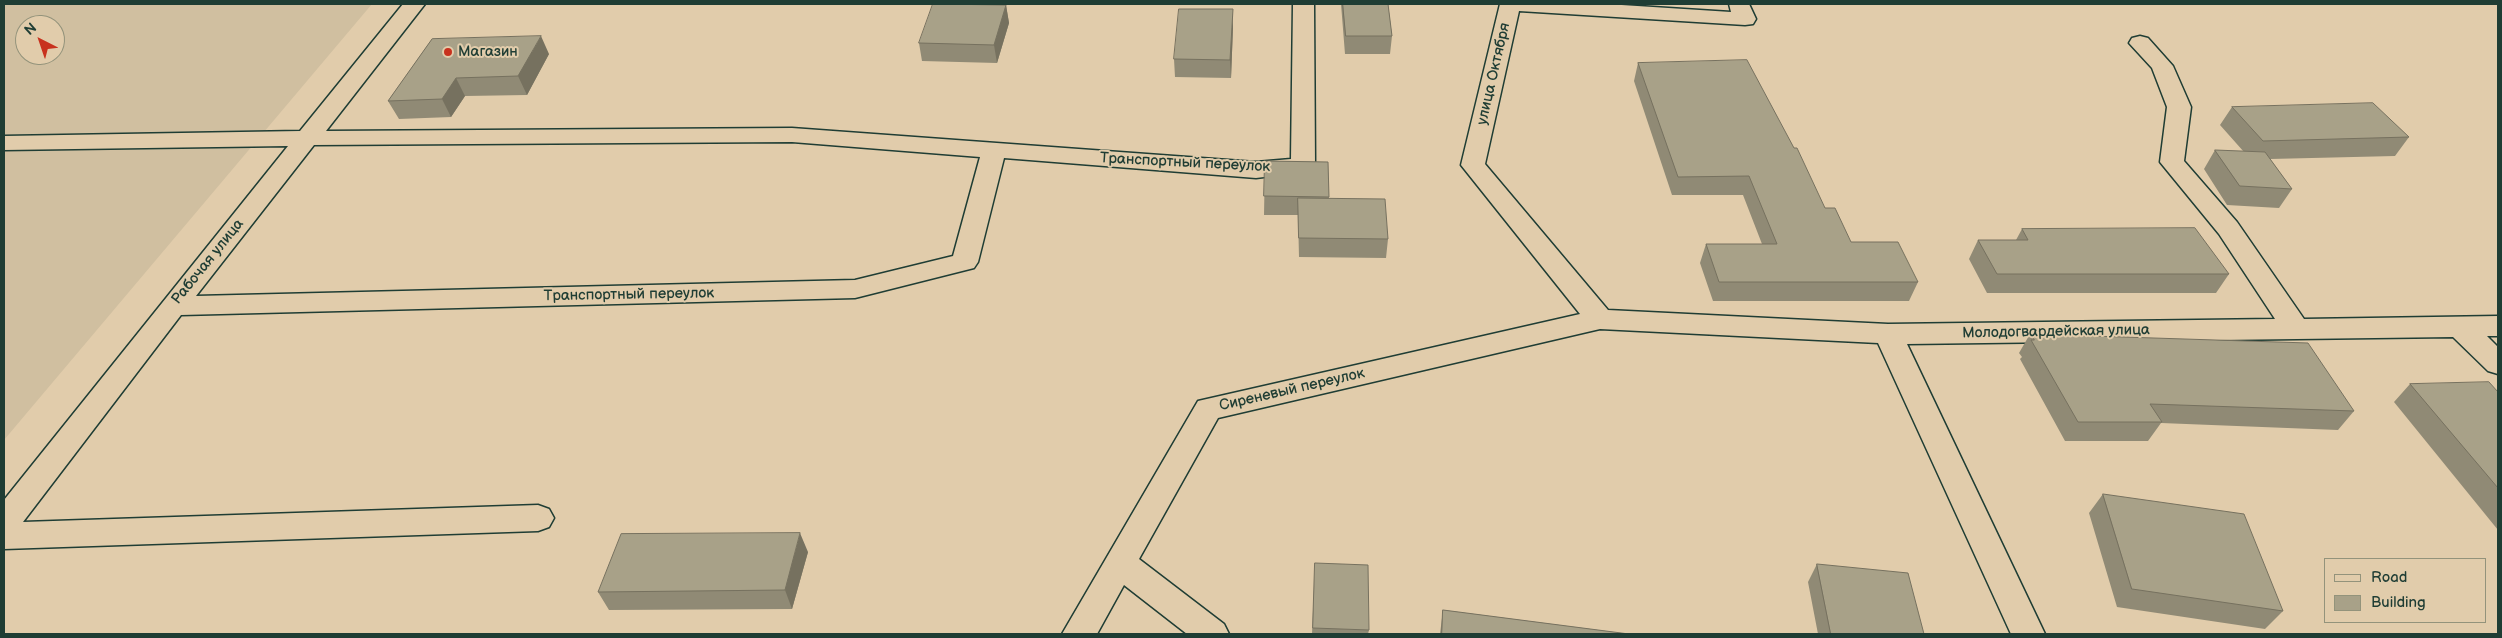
<!DOCTYPE html>
<meta charset="utf-8">
<style>
body{margin:0}
#map{position:relative;width:2502px;height:638px;overflow:hidden;background:#e1ccab;font-family:"Balsamiq Sans",sans-serif}
canvas{display:block}
.frame{position:absolute;inset:0;border:5px solid #1f3d34;pointer-events:none}
.legend{position:absolute;left:2324px;top:558px;width:162px;height:65px;box-sizing:border-box;background:#e1ccab;border:1px solid #93937b;margin:0;padding:6px 9px;list-style:none;font-size:15px;color:#1f3d34}
.legend li{display:flex;align-items:center;gap:10px;height:25px}
.legend b{width:25px;border:1px solid #93937b}
.north{position:absolute;left:15px;top:15px;width:50px;height:50px;box-sizing:border-box;background:#e1ccab;border:1px solid #93937b;border-radius:50%;rotate:319deg;font-size:14px;font-weight:700;line-height:20px;text-align:center;color:#1f3d34}
.north::after{content:'';display:block;margin:auto;width:18px;height:22px;background:#c8321e;clip-path:polygon(50% 0,100% 100%,50% 72%,0 100%)}
</style>
<div id="map">
<canvas width="2502" height="638"></canvas>
<div class="frame"></div>
<ul class="legend">
<li><b style="height:6px;background:#e1ccab"></b>Road</li>
<li><b style="height:14px;background:#a8a188"></b>Building</li>
</ul>
<div class="north">N</div>
</div>
<script>
const ctx = document.querySelector('canvas').getContext('2d');
ctx.lineJoin = 'round';
function fillPath(path, color) {
  ctx.fillStyle = color;
  ctx.fill(path, 'evenodd');
}
function strokePath(path, color, width, dash) {
  ctx.strokeStyle = color;
  ctx.lineWidth = width;
  ctx.lineCap = dash ? 'butt' : 'round';
  ctx.setLineDash(dash || []);
  ctx.stroke(path);
}
function label(font, color, halo, rows, align = 'center') {
  ctx.font = font + ' "Balsamiq Sans",sans-serif';
  ctx.lineWidth = 4;
  ctx.setLineDash([]);
  ctx.textBaseline = 'middle';
  ctx.strokeStyle = halo;
  ctx.fillStyle = color;
  for (const [text, x, y, turn = 0] of rows) {
    ctx.save();
    ctx.translate(x, y);
    ctx.rotate((+turn || 0) * Math.PI / 180);
    ctx.textAlign = isNaN(turn) ? turn : align;
    if (halo) ctx.strokeText(text, 0, 0);
    ctx.fillText(text, 0, 0);
    ctx.restore();
  }
}
fillPath(new Path2D(`
 M4 4H372L4 440ZM25 25H55V55H25Z`), '#d0bfa0');
const minor = new Path2D(`
 M403 4H425L326 131 792 128 1256 162 1291 159 1293 4H1314L1315 166 1312 171 1256 178 1004 158 978 262 974 268 855 298 181 315 23 522 538 505 549 509 554 518 549 527 538 531 4 549V500L288 146 4 150V136L300 131ZM792 142 980 157 953 256 855 280 196 296 314 145Z
 M1500 4H1606L1731 12 1729 4H1749L1756 19 1753 24 1745 25 1519 11 1485 164 1608 310 1888 324 2275 319 2219 234 2160 162 2167 107 2152 68 2129 43 2132 38 2140 36 2148 38 2173 66 2191 107 2184 161 2237 222 2304 319 2498 316V336H2487L2498 347V374L2488 371 2453 337 1907 344 2045 634H2011L1878 343 1600 329 1218 418 1139 559 1224 624 1229 634H1187L1124 585 1097 634H1062L1198 401 1580 314 1461 165Z`);
strokePath(minor, '#1f3d34', 3);
fillPath(minor, '#e1ccab');
fillPath(new Path2D(`
 M1341 4H1388L1392 36 1390 54H1345Z
 M1006 5 1009 23 997 63 922 61 919 43Z
 M1233 27 1231 78 1175 77 1174 59Z
 M432 39 549 54 527 95 465 96 451 117 399 119 388 101Z
 M1638 63 1825 208 1851 242 1918 282 1909 301H1713L1700 263 1706 244H1762L1743 195H1672L1634 81Z
 M2232 107 2409 137 2395 156 2270 159 2292 189 2279 208 2227 205 2204 169 2215 150 2244 152 2220 125Z
 M1265 161 1328 162 1329 198 1388 239 1386 258 1299 257 1298 215H1264Z
 M2022 229 2229 274 2216 293H1987L1969 259 1978 240H2016Z
 M2030 334 2354 411 2338 430 2161 423 2148 441H2065L2020 359 2022 357 2019 353Z
 M2410 384 2498 392V530L2394 402Z
 M2103 494 2283 611 2265 629 2117 607 2089 513Z
 M808 552 792 609 609 610 598 592Z
 M1315 563 1369 630 1368 634H1312Z
 M1817 564 1924 634H1818L1808 582Z
 M1443 610 1629 634H1440Z`), '#908a75');
fillPath(new Path2D(`
 M1006 5 1009 23 997 63 994 45Z
 M1233 9V27L1231 78 1230 60Z
 M541 36 549 54 527 95 518 76Z
 M456 78 465 96 451 117 442 99Z
 M800 533 808 552 792 609 785 590Z`), '#76715f');
const building = new Path2D(`
 M933 4 1006 5 994 45 919 43Z
 M1343 4H1388L1392 36H1346Z
 M1179 9H1233L1230 60 1174 59Z
 M541 36 518 76 456 78 442 99 388 101 432 39Z
 M1747 60 1794 148H1797L1825 208H1835L1851 242H1898L1918 282H1719L1706 244H1777L1749 176 1678 177 1638 63Z
 M2373 103 2409 137 2263 141 2232 107Z
 M2215 150 2265 152 2292 189 2240 186Z
 M1265 161 1328 162 1329 197 1264 196Z
 M1298 198 1385 199 1388 239 1299 238Z
 M2195 228 2229 274H1997L1978 240H2028L2022 229Z
 M2030 334 2308 343 2354 411 2150 404 2162 422H2078L2031 340H2034Z
 M2489 382 2498 392V488L2410 384Z
 M2103 494 2244 514 2283 611 2132 589Z
 M800 533 785 590 598 592 621 534Z
 M1315 563 1368 565 1369 630 1313 628Z
 M1817 564 1908 573 1924 634H1831Z
 M1443 610 1629 634H1442Z`);
fillPath(building, '#a8a188');
strokePath(building, '#76715f', 1);
for (const [x, y, r, color] of [
 [448,52,5,"#c8321e"]
]) {
  const dot = new Path2D();
  dot.arc(x, y, r, 0, 2 * Math.PI);
  ctx.fillStyle = color;
  ctx.fill(dot);
  strokePath(dot, '#e1ccab', 2);
}
label('15px', '#1f3d34', '#e1ccab', [
 ["Магазин",458,52]
], 'left');
label('15px', '#1f3d34', '#e1ccab', [
 ["улица Октября",1494,74,-77],
 ["Транспортный переулок",1185,163,3],
 ["Рабочая улица",208,262,-51],
 ["Транспортный переулок",629,295,-1],
 ["Молодогвардейская улица",2056,332,-1],
 ["Сиреневый переулок",1292,390,-13]
]);
</script>
